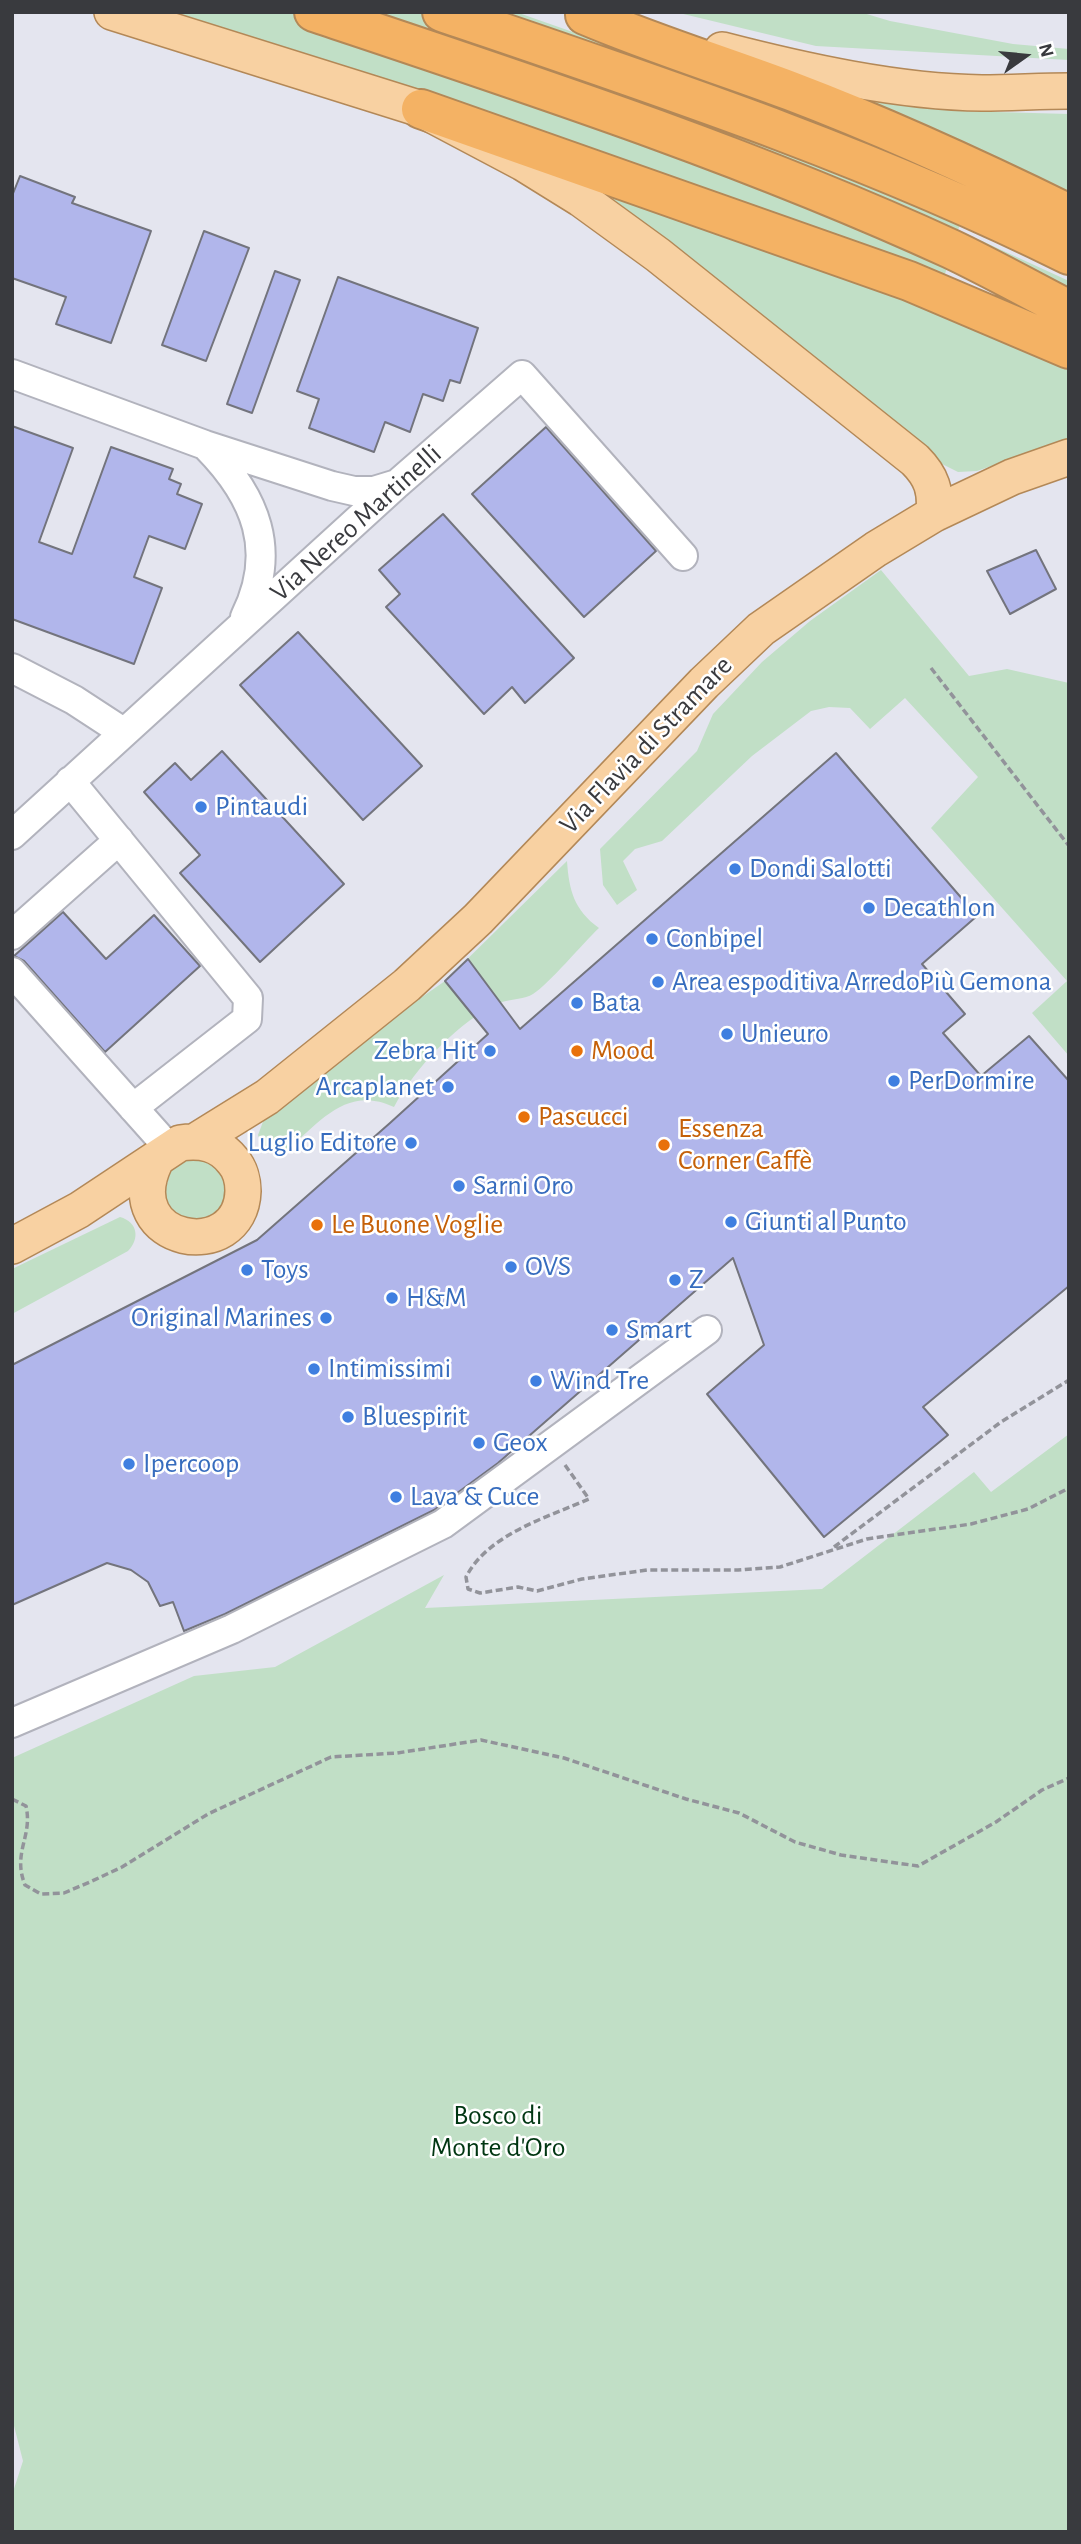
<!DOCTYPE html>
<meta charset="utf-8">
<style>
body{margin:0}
#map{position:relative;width:1081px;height:2544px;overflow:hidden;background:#e4e5ef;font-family:"Alegreya Sans",sans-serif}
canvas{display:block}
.frame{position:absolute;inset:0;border:14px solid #393a3e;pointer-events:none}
.north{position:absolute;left:990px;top:21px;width:70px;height:70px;-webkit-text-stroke:5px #fff;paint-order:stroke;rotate:75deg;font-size:19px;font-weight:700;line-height:28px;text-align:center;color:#393a3e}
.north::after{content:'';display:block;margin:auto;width:24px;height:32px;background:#393a3e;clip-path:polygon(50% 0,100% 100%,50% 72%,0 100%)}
</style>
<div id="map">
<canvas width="1081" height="2544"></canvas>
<div class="frame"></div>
<div class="north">N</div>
</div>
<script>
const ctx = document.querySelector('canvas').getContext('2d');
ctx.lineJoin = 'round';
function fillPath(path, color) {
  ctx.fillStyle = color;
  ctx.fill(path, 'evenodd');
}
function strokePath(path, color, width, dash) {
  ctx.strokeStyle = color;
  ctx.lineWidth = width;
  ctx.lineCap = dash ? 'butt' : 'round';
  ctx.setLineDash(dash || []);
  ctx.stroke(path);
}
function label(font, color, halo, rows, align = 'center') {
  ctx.font = font + ' "Alegreya Sans",sans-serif';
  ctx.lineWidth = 5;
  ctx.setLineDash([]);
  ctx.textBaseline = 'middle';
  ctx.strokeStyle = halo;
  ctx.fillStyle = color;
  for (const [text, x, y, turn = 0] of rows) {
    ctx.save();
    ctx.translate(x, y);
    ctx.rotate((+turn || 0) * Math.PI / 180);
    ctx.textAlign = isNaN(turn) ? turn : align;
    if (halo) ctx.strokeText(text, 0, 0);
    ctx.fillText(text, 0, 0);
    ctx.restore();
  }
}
fillPath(new Path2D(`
 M171 12H516L800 112 974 187 958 230 1069 281V297L959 230 944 277Z
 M675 12H860L890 21 1013 44 1069 49V60L816 46Z
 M838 89 960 111 1069 114V198Z
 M588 185 1037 348 1069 366V439L977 471 958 472 930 458Z
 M881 570 969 676 1007 669 1069 683V1056L1032 1013 1067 981 931 828 978 777 905 698 870 729 850 708 829 707 811 711 752 756 662 841 635 849 623 861 637 890 617 905 603 885 600 849 697 751 713 714 762 662 810 621Z
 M567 861C569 890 574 910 599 928 583 943 549 984 533 994 525 999 512 999 502 1002 460 1019 415 1068 394 1107 347 1085 321 1121 287 1150L277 1152 262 1144 258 1135 264 1119 386 1022 445 981Z
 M190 1159C213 1160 229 1175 224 1199 222 1205 222 1209 217 1214 210 1220 194 1220 185 1222L163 1199 171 1169Z
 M120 1217C138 1222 140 1239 128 1251L12 1314V1269Z
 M1069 1434V2532H12V2495L23 2461 12 2418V1758L194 1676 275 1667 444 1575 425 1608 822 1589 974 1472 991 1492Z`), '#c1dfc6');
const building = new Path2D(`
 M20 176 75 197 72 203 151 231 111 343 56 324 66 297 12 278V196Z
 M204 231 249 248 206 361 162 345Z
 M275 271 300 280 252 413 227 404Z
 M338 277 478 328 460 383 450 380 443 401 423 394 410 432 385 422 374 452 309 428 319 399 297 391Z
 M12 426 73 448 39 542 72 554 111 447 173 469 169 479 181 484 177 494 202 504 185 549 149 536 134 577 162 588 134 664 12 619Z
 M546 427 656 551 584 617 472 494Z
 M443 514 574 658 525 703 512 687 484 714 386 607 400 594 379 570Z
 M1036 550 1056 589 1010 614 987 571Z
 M298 632 422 766 363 820 240 685Z
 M222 751 344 884 260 962 180 873 200 855 144 792 175 763 191 780Z
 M836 753 977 916 922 964 965 1014 943 1033 981 1076 1029 1036 1069 1081V1286L923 1407 948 1435 824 1537 707 1394 764 1345 733 1258 498 1463 434 1510 225 1614 184 1631 173 1602 160 1606 148 1582 131 1570 107 1563 12 1605V1365L257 1240 390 1123 488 1034 445 981 468 959 520 1029Z
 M63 912 106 959 154 915 200 966 105 1052 24 961 14 956Z`);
fillPath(building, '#b1b6eb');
strokePath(building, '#73747d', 2);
const minor = new Path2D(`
 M12 374 205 445 332 486 354 491H374L397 484
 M207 447C256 497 278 551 245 617
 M12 668 74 700 123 732
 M70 781 248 998 247 1019 133 1108
 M12 835 397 484 522 375 683 556
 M12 935 119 840
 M12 972 169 1148
 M12 1723 232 1629 443 1524 707 1330`);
const major = new Path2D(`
 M112 12 421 109 523 163 581 199 658 255 915 460C932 477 936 491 934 514
 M722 50C803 71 898 92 982 93 1011 93 1040 91 1069 91
 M196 1141 267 1097 407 985 478 919 704 683 761 629 876 549 934 514 1012 477 1069 457
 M12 1246 79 1210 180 1143C201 1140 219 1143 233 1161 240 1169 243 1181 243 1191 241 1265 116 1245 155 1162`);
const highway = new Path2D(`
 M314 12C529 84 744 154 951 249 991 268 1030 290 1069 310
 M442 12C656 85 866 154 1069 255
 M585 15C653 44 722 65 791 91 886 127 977 169 1069 214
 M421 109 909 281 1069 349`);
strokePath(minor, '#b2b3bd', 32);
strokePath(major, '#b38857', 38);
strokePath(highway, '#b38857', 42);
strokePath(new Path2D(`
 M931 668 1069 846
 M565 1465 589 1499C548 1517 488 1534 466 1577L468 1589 480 1593 518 1587 537 1591 582 1579 647 1570H738L780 1567 867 1539 971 1524 1028 1509 1069 1488
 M834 1547 1001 1422 1069 1380
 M12 1799 26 1806C33 1837 12 1852 25 1885L41 1894 64 1893 90 1882 122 1867 208 1814 331 1757 397 1753 481 1740 564 1758 686 1799 739 1813 795 1842 841 1855 918 1866 996 1822 1042 1790 1069 1778
 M12 2390V2408`), '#92939a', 3.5, [7, 3.5]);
strokePath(minor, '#fff', 28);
strokePath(major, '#f8d1a2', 35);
strokePath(highway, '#f4b264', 38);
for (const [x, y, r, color] of [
 [201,807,7,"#3f7fe0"],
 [735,869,7,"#3f7fe0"],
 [869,908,7,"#3f7fe0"],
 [652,939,7,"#3f7fe0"],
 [658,982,7,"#3f7fe0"],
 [577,1003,7,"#3f7fe0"],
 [727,1034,7,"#3f7fe0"],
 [490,1051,7,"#3f7fe0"],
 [577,1051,7,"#e8710a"],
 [894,1081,7,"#3f7fe0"],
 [448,1087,7,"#3f7fe0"],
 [524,1117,7,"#e8710a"],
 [411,1143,7,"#3f7fe0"],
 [664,1145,7,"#e8710a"],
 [459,1186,7,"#3f7fe0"],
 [731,1222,7,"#3f7fe0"],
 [317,1225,7,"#e8710a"],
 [511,1267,7,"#3f7fe0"],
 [247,1270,7,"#3f7fe0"],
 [675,1280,7,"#3f7fe0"],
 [392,1298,7,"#3f7fe0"],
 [326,1318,7,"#3f7fe0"],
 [612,1330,7,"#3f7fe0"],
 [314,1369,7,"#3f7fe0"],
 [536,1381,7,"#3f7fe0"],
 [348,1417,7,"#3f7fe0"],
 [479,1443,7,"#3f7fe0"],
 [129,1464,7,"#3f7fe0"],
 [396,1497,7,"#3f7fe0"]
]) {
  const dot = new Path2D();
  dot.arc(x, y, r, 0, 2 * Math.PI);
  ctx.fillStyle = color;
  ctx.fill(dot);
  strokePath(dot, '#fff', 2.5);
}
label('28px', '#393a3e', '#fff', [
 ["Via Nereo Martinelli",356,523,-42],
 ["Via Flavia di Stramare",646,745,-46]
]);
label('28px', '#366cbe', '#fff', [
 ["Pintaudi",215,807],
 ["Dondi Salotti",749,869],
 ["Decathlon",883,908],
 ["Conbipel",666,939],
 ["Area espoditiva ArredoPiù Gemona",672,982],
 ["Bata",591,1003],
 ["Unieuro",741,1034],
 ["Zebra Hit",476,1051,"right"],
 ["PerDormire",908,1081],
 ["Arcaplanet",434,1087,"right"],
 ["Luglio Editore",397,1143,"right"],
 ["Sarni Oro",473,1186],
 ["Giunti al Punto",745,1222],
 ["OVS",525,1267],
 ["Toys",261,1270],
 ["Z",689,1280],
 ["H&M",406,1298],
 ["Original Marines",312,1318,"right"],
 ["Smart",626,1330],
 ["Intimissimi",328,1369],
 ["Wind Tre",550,1381],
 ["Bluespirit",362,1417],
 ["Geox",493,1443],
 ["Ipercoop",143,1464],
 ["Lava & Cuce",410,1497]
], 'left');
label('28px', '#c56008', '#fff', [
 ["Mood",591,1051],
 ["Pascucci",538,1117],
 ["Essenza",678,1129],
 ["Corner Caffè",678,1161],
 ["Le Buone Voglie",331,1225]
], 'left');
label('28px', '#003612', '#fff', [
 ["Bosco di",498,2116],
 ["Monte d'Oro",498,2148]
]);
</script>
